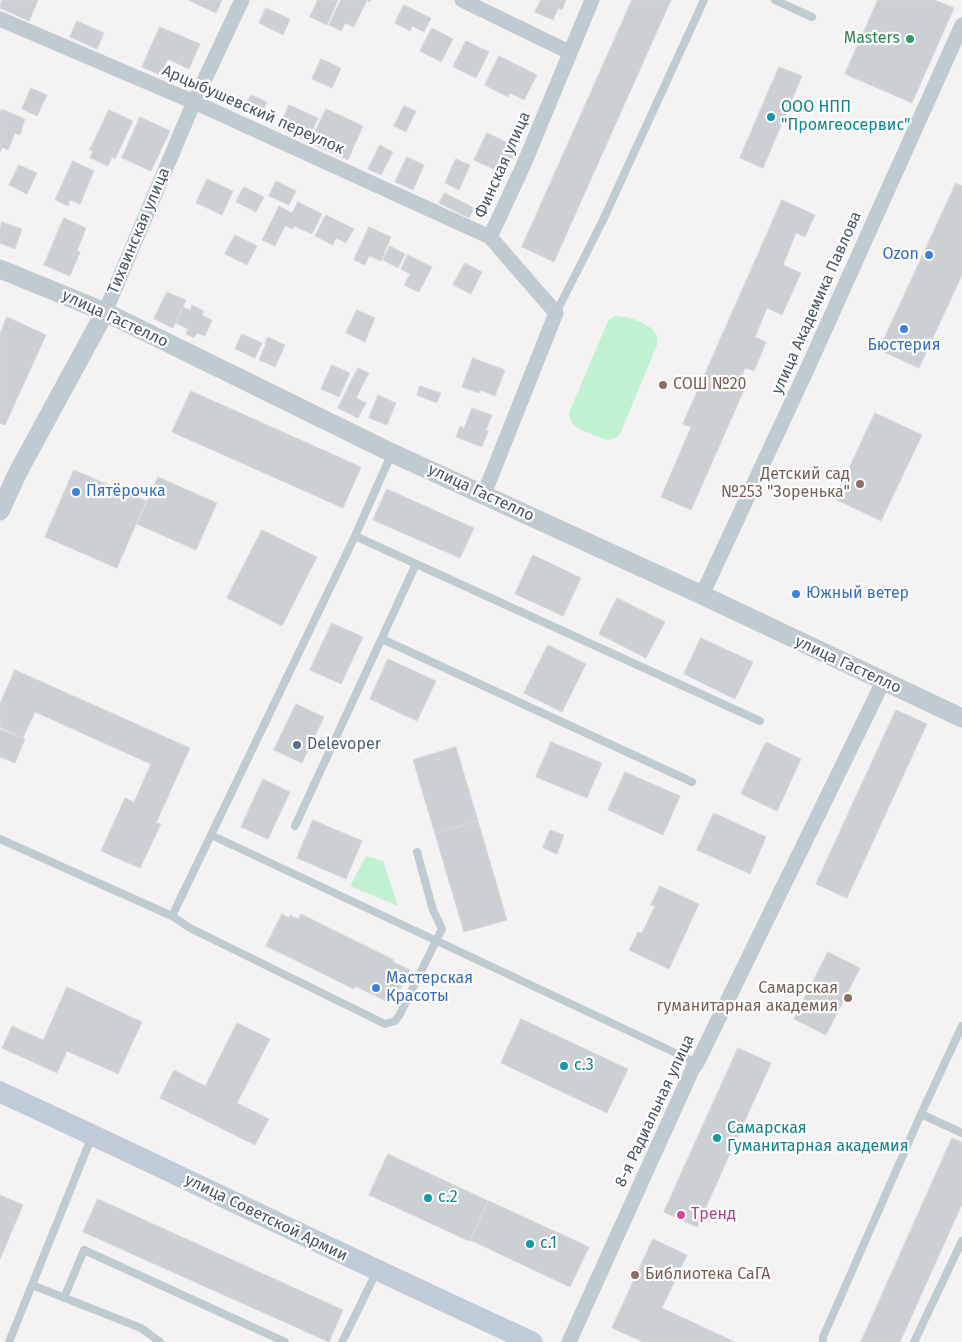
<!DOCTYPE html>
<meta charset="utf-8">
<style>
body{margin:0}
canvas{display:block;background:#f4f2f2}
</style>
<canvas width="962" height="1342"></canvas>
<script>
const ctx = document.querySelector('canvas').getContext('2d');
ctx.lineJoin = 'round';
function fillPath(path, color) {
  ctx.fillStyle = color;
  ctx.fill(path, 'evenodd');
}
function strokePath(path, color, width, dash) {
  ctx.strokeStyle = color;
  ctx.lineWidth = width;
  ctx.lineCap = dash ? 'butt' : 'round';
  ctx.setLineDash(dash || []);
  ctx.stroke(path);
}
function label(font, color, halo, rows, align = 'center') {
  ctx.font = font + ' "Fira Sans",sans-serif';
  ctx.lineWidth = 4.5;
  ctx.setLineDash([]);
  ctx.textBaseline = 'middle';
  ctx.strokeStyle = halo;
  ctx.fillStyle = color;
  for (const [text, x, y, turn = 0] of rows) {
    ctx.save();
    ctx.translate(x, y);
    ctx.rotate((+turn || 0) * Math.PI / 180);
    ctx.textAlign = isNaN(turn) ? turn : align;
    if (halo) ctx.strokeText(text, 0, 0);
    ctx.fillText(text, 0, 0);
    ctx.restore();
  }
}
fillPath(new Path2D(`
 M615 316C627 316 648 322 655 333 658 336 657 341 657 345L620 434 614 439 606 440 577 428 571 422 569 413 608 321Z
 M366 856 383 861 398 906 350 886Z`), '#c0f2d1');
const building = new Path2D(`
 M2 0H38L29 21 0 8Z
 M189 0H222L216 13Z
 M318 0H338L327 25 310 17Z
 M341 0H371L370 2 367 0 354 27 345 23 341 31 329 25Z
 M541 0H566L562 10 558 8 553 20 535 12Z
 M632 0H671L554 262 522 247Z
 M878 0H935L954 8 912 103 845 74Z
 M404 5 431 18 424 32 412 26 410 31 395 23Z
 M266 8 290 19 283 35 259 23Z
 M77 21 104 33 97 49 70 37Z
 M160 27 200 44 189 69 168 59 160 75 142 67Z
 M432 28 453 39 441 62 420 51Z
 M466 41 489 52 476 78 453 67Z
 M499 56 537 75 524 100 510 93 508 97 485 85Z
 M321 59 341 68 332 88 312 79Z
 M779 67 802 76 763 168 740 158Z
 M31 88 47 95 37 116 22 109Z
 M251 95 267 102 261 115 245 107Z
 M289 105 318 118 307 141 279 128Z
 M404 106 416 111 406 132 394 126Z
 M2 109 25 119 20 135 15 133 8 150 2 147 0 152V113Z
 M326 109 363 126 348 160 310 143Z
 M109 110 133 121 115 159 112 157 108 166 90 158 93 151 90 150Z
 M140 117 170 131 151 171 122 158Z
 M487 133 517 147 505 174 474 160Z
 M380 145 393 152 381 175 368 169Z
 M407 157 424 165 413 190 395 182Z
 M456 159 470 165 459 190 445 183Z
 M73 161 94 171 80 204 70 200 68 206 55 200Z
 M19 165 37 173 27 194 9 185Z
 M207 179 233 191 222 215 196 203Z
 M276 181 296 191 289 205 269 196Z
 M956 183 962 186V275L919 368 879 350Z
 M244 187 264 197 256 212 236 202Z
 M445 193 474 208 469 218 439 203Z
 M782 200 815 215 805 237 796 233 783 265 801 273 782 315 767 308 755 337 766 342 754 371 745 368 741 378 748 381 691 510 661 497 691 427 683 424Z
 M298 202 322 214 312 234 294 226 293 229 285 226 275 246 262 240 279 206 292 213Z
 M326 215 354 229 346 243 336 238 333 245 315 236Z
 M64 218 86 228 77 251 80 252 70 276 44 265Z
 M2 222 22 229 15 249 0 243V229Z
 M369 227 391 237 381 261 369 256 365 265 354 260Z
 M235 235 257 246 247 265 225 254Z
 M390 246 405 254 398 268 383 260Z
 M408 255 432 267 419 292 404 285 410 274 401 269Z
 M465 263 482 272 471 294 453 285Z
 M167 292 186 300 173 328 154 319Z
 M192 305 204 311 202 315 212 320 205 336 197 333 194 338 186 334 188 329 176 323 183 307 190 310Z
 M357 310 375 318 365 342 346 333Z
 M7 317 46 335 5 425 0 423V334Z
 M242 334 262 343 255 358 235 349Z
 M268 337 285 345 275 367 259 360 266 344H265Z
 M473 358 505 370 495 396 481 390 479 393 462 387Z
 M332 365 350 373 339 397 321 389Z
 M358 368 369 373 356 398 366 403 358 418 338 408Z
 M420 386 441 393 437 403 417 395Z
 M191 391 361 467 343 508 172 432Z
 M378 395 396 403 387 425 369 418Z
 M472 408 492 415 486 430 488 431 482 447 456 437 460 426 464 428Z
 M875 413 922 435 881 521 835 499Z
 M74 470 146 501 117 568 45 537Z
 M158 477 217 503 196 550 137 524Z
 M387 489 474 528 460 558 373 520Z
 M262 530 317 557 282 626 227 598Z
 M533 555 581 578 563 616 515 594Z
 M617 598 665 622 646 658 599 634Z
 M332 623 363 637 341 684 310 670Z
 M701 638 753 662 735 699 684 674Z
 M548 645 586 664 562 712 524 693Z
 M388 659 436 681 417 721 370 699Z
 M15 670 190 748 156 823 161 824 140 868 101 851 125 798 134 802 151 764 35 712 23 738 0 727V704Z
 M296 704 324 717 302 763 274 750Z
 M896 710 927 724 847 898 816 884Z
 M0 729 25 739 15 763 0 757Z
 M551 742 602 763 587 798 536 777Z
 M766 742 801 759 777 811 741 794Z
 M456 747 478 821 435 834 413 760Z
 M625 772 680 796 663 835 608 810Z
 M263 779 290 792 268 839 241 827Z
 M714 813 766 837 750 874 697 850Z
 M313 820 362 841 346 879 297 858Z
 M478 821 507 920 464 932 435 834Z
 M550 830 564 835 557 854 543 848Z
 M660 886 699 904 669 969 629 950 638 932 642 933 655 906 651 905Z
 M282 914 289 918 290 915 298 919 301 914 394 960 393 962 410 970 400 989 398 988 390 1003 355 986 354 989 266 946Z
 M828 952 860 968 826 1035 794 1019Z
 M67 987 142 1022 118 1074 67 1051 57 1073 2 1048 12 1026 43 1040Z
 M521 1019 628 1069 607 1113 501 1063Z
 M237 1023 270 1039 237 1103 269 1119 255 1145 160 1098 174 1070 205 1086Z
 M738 1048 771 1063 697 1227 664 1212Z
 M952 1138 962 1142V1204L900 1342H861Z
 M388 1154 488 1201 469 1241 369 1195Z
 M0 1195 23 1205 0 1259Z
 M98 1199 343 1310 329 1342 83 1232Z
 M489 1201 589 1247 570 1287 470 1240Z
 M653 1239 687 1255 662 1308 735 1342H643L612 1328Z`);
fillPath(building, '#cccfd4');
strokePath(building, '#d6d8dd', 1);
strokePath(new Path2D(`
 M775 0 812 17
 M556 313 603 220 704 0
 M355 536 760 721
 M382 639 692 782
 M295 826 416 564
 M211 835 697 1063
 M0 839 172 916 190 928 385 1024 395 1021 399 1016 442 929 433 910 417 852
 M172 916 355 536 392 453
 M921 1114 962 1133
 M32 1285 141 1328 160 1342
 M64 1298 84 1250 285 1342
 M9 1342 92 1136
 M342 1342 377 1271
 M823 1342V1337L921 1114 962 1026
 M914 1342 962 1241`), '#bfcad1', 8);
strokePath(new Path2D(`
 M462 0 569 52
 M0 19 194 102 490 237
 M105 312 194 102 242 0
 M484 494 556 313 490 237 524 164 592 0
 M702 595 809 365 962 25
 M569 1342 693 1068 697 1063 883 682`), '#bfcad1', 15);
strokePath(new Path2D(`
 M0 269 105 312 392 453 702 595 962 718
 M0 511 18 472 105 312`), '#bfcad1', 19);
strokePath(new Path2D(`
 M0 1092C178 1174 354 1261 532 1342`), '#bfcbd6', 21);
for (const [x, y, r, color] of [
 [910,39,5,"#2e9e5b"],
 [771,117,5,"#0f9aa8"],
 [929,255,5,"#3f7fe0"],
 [904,329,5,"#3f7fe0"],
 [663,385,5,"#8d6e63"],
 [860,484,5,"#8d6e63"],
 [76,492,5,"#3f7fe0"],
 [796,594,5,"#3f7fe0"],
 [297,745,5,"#5c6f8a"],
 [376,988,5,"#3f7fe0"],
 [848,998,5,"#8d6e63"],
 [564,1066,5,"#0f9aa8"],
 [717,1138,5,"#0f9aa8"],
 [428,1198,5,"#0f9aa8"],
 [681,1215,5,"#d1479c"],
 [530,1244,5,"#0f9aa8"],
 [635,1275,5,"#8d6e63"]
]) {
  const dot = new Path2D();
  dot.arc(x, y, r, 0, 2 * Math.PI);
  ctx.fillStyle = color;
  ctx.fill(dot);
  strokePath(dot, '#fff', 2);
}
label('16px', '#27864d', '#fff', [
 ["Masters",900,39]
], 'right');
label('16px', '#0d838f', '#fff', [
 ["ООО НПП",781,108],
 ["\"Промгеосервис\"",781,126],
 ["с.3",574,1066],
 ["Самарская",727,1129],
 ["Гуманитарная академия",727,1147],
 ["с.2",438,1198],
 ["с.1",540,1244]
], 'left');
label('16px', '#495660', '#fff', [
 ["Арцыбушевский переулок",253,110,24],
 ["Финская улица",503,165,-66],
 ["Тихвинская улица",139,231,-67],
 ["улица Академика Павлова",817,303,-66],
 ["улица Гастелло",115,319,25],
 ["улица Гастелло",481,493,25],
 ["улица Гастелло",848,665,25],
 ["8-я Радиальная улица",655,1111,-65],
 ["улица Советской Армии",266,1218,26]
]);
label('16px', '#366cbe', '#fff', [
 ["Ozon",919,255,"right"],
 ["Бюстерия",904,346,"center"],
 ["Пятёрочка",86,492],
 ["Южный ветер",806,594],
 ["Мастерская",386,979],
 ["Красоты",386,997]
], 'left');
label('16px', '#785e54', '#fff', [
 ["СОШ №20",673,385],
 ["Детский сад",850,475,"right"],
 ["№253 \"Зоренька\"",850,493,"right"],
 ["Самарская",838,989,"right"],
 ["гуманитарная академия",838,1007,"right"],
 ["Библиотека СаГА",645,1275]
], 'left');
label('16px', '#4e5e75', '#fff', [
 ["Delevoper",307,745]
], 'left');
label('16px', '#b23c85', '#fff', [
 ["Тренд",691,1215]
], 'left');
</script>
